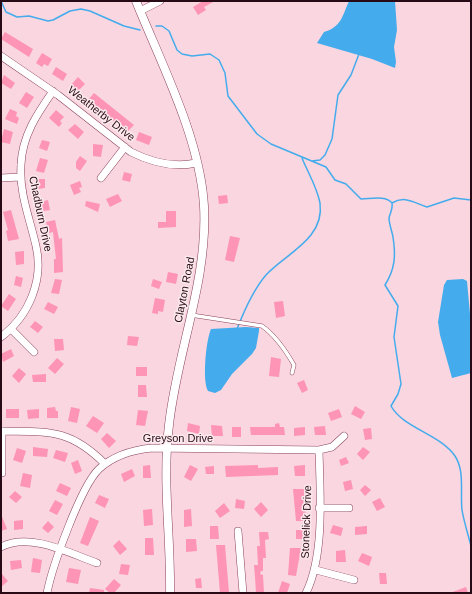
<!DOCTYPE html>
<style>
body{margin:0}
#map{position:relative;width:472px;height:594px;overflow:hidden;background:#f9d6e0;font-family:Helvetica,sans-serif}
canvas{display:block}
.frame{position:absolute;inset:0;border:2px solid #270a15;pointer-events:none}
</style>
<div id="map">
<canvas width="472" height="594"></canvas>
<div class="frame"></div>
</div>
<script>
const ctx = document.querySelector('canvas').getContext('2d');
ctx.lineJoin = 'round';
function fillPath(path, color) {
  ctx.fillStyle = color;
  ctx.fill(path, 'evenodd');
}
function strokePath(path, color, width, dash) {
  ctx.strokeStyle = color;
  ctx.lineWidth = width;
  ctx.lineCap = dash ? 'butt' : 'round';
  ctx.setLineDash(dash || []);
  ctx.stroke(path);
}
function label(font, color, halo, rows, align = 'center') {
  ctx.font = font + ' Helvetica,sans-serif';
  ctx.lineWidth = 3;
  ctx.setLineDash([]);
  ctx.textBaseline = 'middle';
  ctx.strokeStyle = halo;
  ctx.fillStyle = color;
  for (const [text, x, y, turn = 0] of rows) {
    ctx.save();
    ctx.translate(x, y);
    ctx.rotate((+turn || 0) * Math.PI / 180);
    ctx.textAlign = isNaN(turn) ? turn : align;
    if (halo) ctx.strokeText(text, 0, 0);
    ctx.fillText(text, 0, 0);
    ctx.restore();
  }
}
fillPath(new Path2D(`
 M349 1H395L397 30 394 47 396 62 395 68 372 59 317 43 324 32C341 27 342 17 349 1Z
 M463 279 467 281 471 325V373L452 378 440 335 438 322 444 285 447 280Z
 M246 327 259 328V331L256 348 252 354 232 374 221 390 215 393 208 391C202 381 206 340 211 329Z`), '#44acec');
strokePath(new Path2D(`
 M1 1 6 12 17 17 29 16 48 21 53 20 70 11 81 9 90 11 124 26 140 30
 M156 26H162L169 31 177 50 182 54 192 56 210 54 219 60 225 73 228 96 257 134 271 144 326 167 335 180 346 184 361 199C370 199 386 195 392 203
 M312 161 320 160 325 155 332 139 338 95 351 75 359 54
 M392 203C393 209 390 213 389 218 389 224 392 231 393 237 396 256 395 269 385 285L398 306 394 337 401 384 398 394 391 406C403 428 440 434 455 456 465 471 460 493 462 510 464 522 468 534 471 546
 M392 203C405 195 414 203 427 207L454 198 471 200
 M237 329C244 311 253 290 266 275 285 254 325 239 320 203 317 187 308 173 302 158`), '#44acec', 1.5);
fillPath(new Path2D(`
 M203 1H215L204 7 206 10 198 15 193 7Z
 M5 32 33 49 29 57 1 39Z
 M42 53 52 59 48 66 44 64 42 67 36 63Z
 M56 67 67 74 63 81 52 74Z
 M4 75 15 83 11 89 1 83Z
 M78 77 85 84 78 91 71 85Z
 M26 92 34 97 27 108 19 103Z
 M94 93 134 125 127 132 88 100Z
 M10 109 17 112 16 116 19 118 17 124 5 119Z
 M56 110 64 117 60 121 62 123 59 127 49 118Z
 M75 124 84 132 78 139 68 130Z
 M4 129 13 132 10 144 1 142Z
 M139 132 152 137 149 145 136 140Z
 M42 140 50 142 47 151 39 148Z
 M93 144 103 145 101 157 93 156Z
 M80 156 87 161 80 171 76 168V162Z
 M40 158 48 160 44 173 36 171Z
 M124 172 132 174 130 182 122 180Z
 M37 179H45V188L38 189Z
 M80 181 82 187 79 188 81 192 74 195 70 185Z
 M118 194 122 201 110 207 106 199Z
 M227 195 228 203 219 204 218 196Z
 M48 200 50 210 43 211 40 202Z
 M86 201 100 204 98 212 85 206Z
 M11 210 19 239 8 241 6 231 8 230 3 212Z
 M166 211H176V227L158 228V222H166Z
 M55 220 59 239 62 238 63 272 54 273V259H56L53 232 49 233 46 222Z
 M230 236 240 238 234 262 225 260Z
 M24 251V264L16 265 15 252Z
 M168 272 178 274 176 284 166 282Z
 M16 276 23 278 21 287 14 285Z
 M55 279 62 280 59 294 51 293Z
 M153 279 162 282 159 289 151 286Z
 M9 294 16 299 8 311 1 306Z
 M155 298 165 300 163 312 158 311V314L152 313Z
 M283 301 285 316 276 318 274 302Z
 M48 302 58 307 54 314 44 309Z
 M35 321 43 327 38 333 30 327Z
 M128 336 139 337 137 346 127 345Z
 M54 339H63L64 350 55 351Z
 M11 349 14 356 3 362 1 354Z
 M271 357 281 359 279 377 269 376Z
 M57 358 64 364 55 374 48 368Z
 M136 367H147V376H136Z
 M19 368 26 374 19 383 12 376Z
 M46 374V382H33L32 375Z
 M304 380 308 390 302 393 297 383Z
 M138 385H146L147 397H138Z
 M355 406 365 412 361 419 351 414Z
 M55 407 56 411H58V418H47V408Z
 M71 407 80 409 77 423 68 421Z
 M6 409H19V418H6Z
 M39 409V418L28 419 27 410Z
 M339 409 342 417 331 421 328 413Z
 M138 410 148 411 145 426 136 425Z
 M93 416 104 423 97 433 86 426Z
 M188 423 200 426 199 434 187 431Z
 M279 423 280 427H284L285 435H251L250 427H275V424Z
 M211 425 222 426 223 436H212Z
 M325 426 326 435H315L314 427Z
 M232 427H241V437H232Z
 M305 427V435L294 436V428Z
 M371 428 372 439 365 440 363 429Z
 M107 433 116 441 109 448 101 439Z
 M33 447 48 449 47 457 33 456Z
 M363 447 370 452 363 460 357 454Z
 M17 448 26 451 22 463 13 460Z
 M56 450 68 453 65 462 53 458Z
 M346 457 349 463 341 466 339 460Z
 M78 460 82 471 75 474 71 463Z
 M150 465 151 478H143V466Z
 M190 465 198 469 191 481 184 477Z
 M258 465V468L278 467V475L226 477 225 466Z
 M305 465V476H295L294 466Z
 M214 466V474H206L205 467Z
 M132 469 135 476 124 482 121 474Z
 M23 473 32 475 30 488 20 486Z
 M351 480 353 489 345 491 343 482Z
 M60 483 71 488 67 496 56 491Z
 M365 485 371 490 365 496 360 490Z
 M293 489H304L306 521H296Z
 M15 491 22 497 16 503 9 497Z
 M99 495 109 499 105 508 95 503Z
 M380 498 385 507 377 511 372 502Z
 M236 499 245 501 244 509 235 508Z
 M55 500 63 504 57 515 49 511Z
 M261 502 268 510 261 517 254 509Z
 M224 503 230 511 220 518 215 511Z
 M152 509 153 525 144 526 143 510Z
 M191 509 192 526 184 527V510Z
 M1 514 7 529 1 531Z
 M90 517 99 521 88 546 80 543Z
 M23 520V529L14 530V521Z
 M48 521 54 527 48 533 42 528Z
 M333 525 343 528 341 536 330 533Z
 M210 526H218L219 539H210Z
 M367 526V534L355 535V527Z
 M296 530H305V539H296Z
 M259 532H268L269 539 265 540 266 558H263V571H261L260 574 263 575 264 593H256L255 577 254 565H258L257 546H260Z
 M145 538H153L154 555H145Z
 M186 539H196L197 551 186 552Z
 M119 540 127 549 120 555 113 546Z
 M216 545H225L229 593H220Z
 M290 548H301L296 576 288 575Z
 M345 550 346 562H336V551Z
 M362 553 372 557 369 566 358 561Z
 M33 558 42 560 40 573 31 572Z
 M21 560 22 568 11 570 10 561Z
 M121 564 130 565 128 575 119 574Z
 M69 568 81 570 78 584 66 582Z
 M1 573 8 581 1 587Z
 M379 573H386L387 584H380Z
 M201 578 202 588H196L195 579Z
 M114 579 121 585 114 593H110L105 589Z
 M282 581 290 584 287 593H278Z
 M466 587 468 593H450Z
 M90 588 104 590V593H89Z`), '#fe94b6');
const service = new Path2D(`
 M191 315 262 326C276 336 286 351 294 365L292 373`);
const minor = new Path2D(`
 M140 11 160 1
 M1 56 58 95 131 152C151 162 174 168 196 163
 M1 178 20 177
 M101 178 125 147
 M11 329 34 352
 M1 337C29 316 44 280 36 246 30 219 19 193 21 165 22 136 37 114 53 91
 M1 431C48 432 69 428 105 464
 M2 473V431
 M319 508H349
 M238 531 243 593
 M1 547C30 532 69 553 97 563
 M316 570 354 580
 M47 593C52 567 81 486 99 469 114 455 132 450 152 448L319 450 332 447 344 436
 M306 593C325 554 320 493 319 450`);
const tertiary = new Path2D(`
 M136 1C161 63 200 138 204 206 208 281 177 351 169 425 162 481 171 537 170 593`);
strokePath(service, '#89425b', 4.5);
strokePath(minor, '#89425b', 8);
strokePath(tertiary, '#89425b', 9);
strokePath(service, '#fff', 3.5);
strokePath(minor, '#fff', 7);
strokePath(tertiary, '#fff', 8);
label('11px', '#270a15', '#fbe9ee', [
 ["Weatherby Drive",101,114,38],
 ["Chadburn Drive",40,214,78],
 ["Clayton Road",185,290,-79],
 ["Greyson Drive",178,439],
 ["Stonelick Drive",307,522,-88]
]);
</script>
